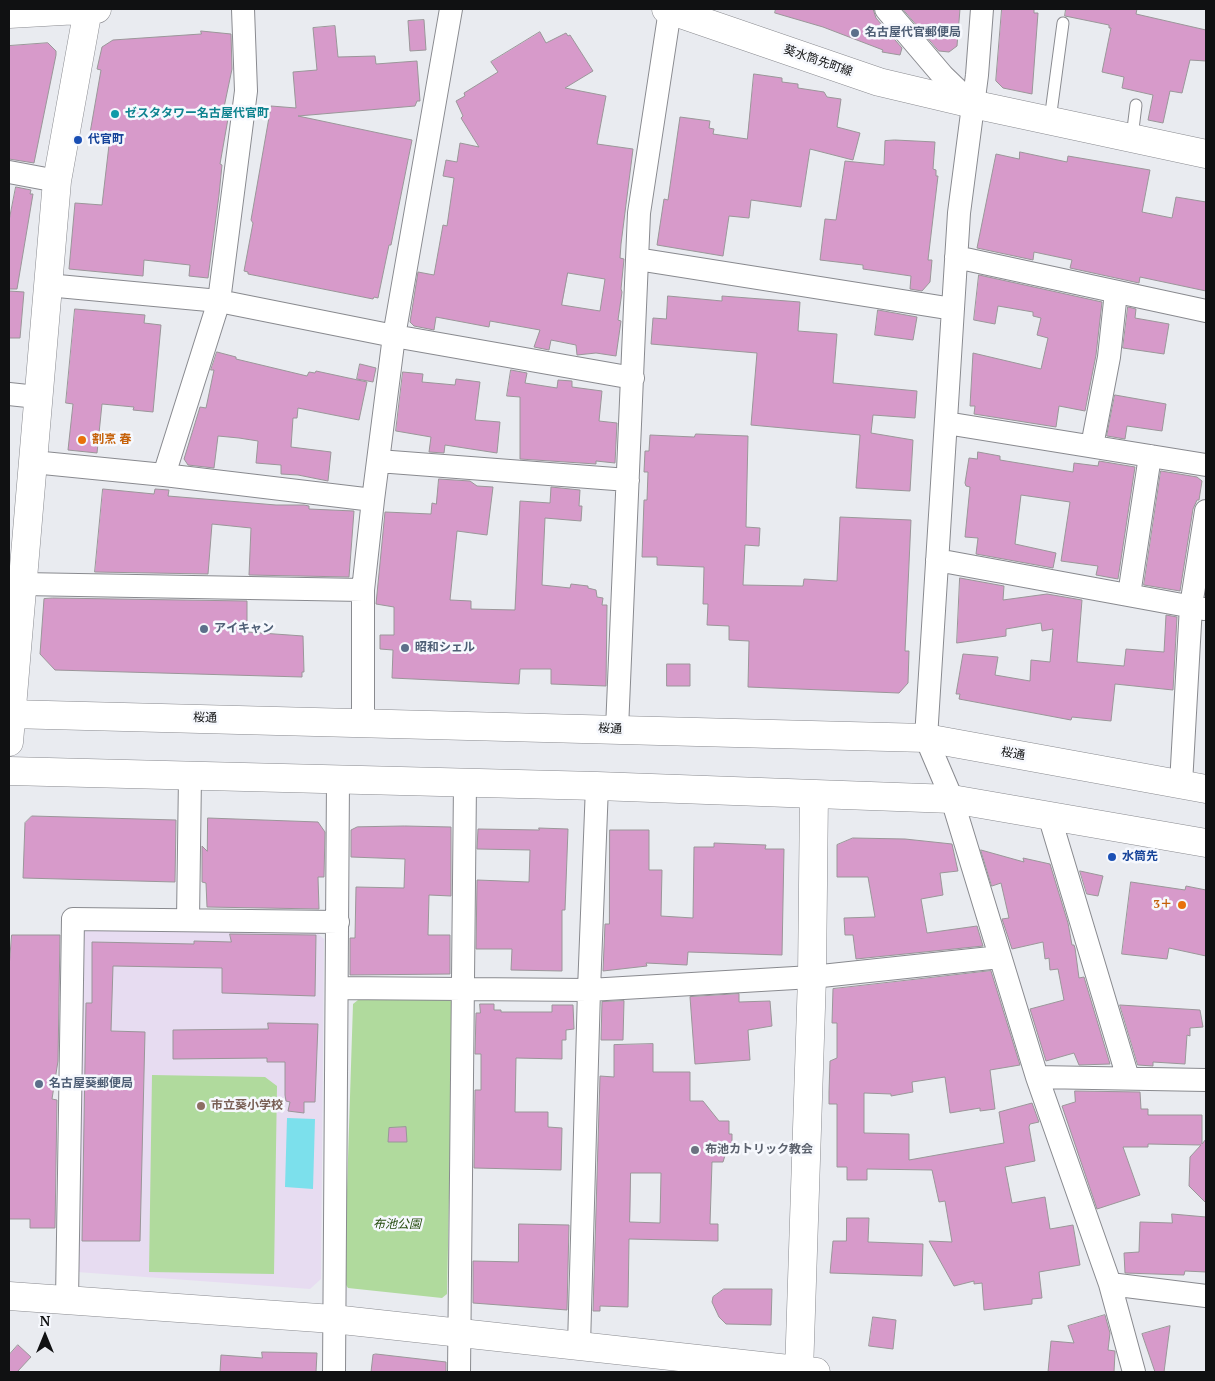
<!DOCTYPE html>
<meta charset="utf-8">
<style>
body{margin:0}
#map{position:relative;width:1215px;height:1381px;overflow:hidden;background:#e9ebf0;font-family:"PT Serif",serif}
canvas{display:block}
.frame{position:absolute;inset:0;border:10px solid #101112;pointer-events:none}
.north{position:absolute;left:20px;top:1311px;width:50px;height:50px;-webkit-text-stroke:4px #f6f8fd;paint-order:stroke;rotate:0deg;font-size:14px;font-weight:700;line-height:20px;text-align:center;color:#101112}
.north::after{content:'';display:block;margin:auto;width:18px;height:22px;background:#101112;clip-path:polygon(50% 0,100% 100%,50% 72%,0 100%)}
</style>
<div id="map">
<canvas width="1215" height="1381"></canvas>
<div class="frame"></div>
<div class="north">N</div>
</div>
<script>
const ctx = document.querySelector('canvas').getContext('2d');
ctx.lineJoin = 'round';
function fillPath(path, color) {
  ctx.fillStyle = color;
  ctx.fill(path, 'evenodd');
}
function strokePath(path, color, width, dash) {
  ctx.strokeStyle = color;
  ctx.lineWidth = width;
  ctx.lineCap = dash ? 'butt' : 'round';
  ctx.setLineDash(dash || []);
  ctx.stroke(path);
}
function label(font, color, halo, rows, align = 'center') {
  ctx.font = font + ' "PT Serif","Noto Sans JP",serif';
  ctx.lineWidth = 5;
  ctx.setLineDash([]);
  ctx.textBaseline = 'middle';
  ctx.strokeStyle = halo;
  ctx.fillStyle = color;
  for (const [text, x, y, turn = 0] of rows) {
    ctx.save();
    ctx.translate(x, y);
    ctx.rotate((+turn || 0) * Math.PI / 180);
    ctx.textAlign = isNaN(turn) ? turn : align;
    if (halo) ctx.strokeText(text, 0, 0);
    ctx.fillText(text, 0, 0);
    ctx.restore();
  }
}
fillPath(new Path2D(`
 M86 929 317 933 324 939 321 1279 310 1289 77 1272 84 931Z`), '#e7dcf1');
fillPath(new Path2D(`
 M358 1000H450L453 1004 447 1294 442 1298 348 1288 344 1282 353 1004Z
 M152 1075 265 1077 277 1086 274 1274 149 1272Z`), '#b0da9d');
fillPath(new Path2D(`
 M287 1118 315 1119 313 1189 285 1187Z`), '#7ce0ec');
const building = new Path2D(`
 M776 9H873L876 18 902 48 900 55 882 52 883 50 823 27 775 13Z
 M903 9H960L957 46 949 52 939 51Z
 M1002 9H1034V13H1038L1032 94 1003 88 996 81Z
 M1066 9H1137L1136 14 1206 30V61L1190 60 1182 93 1170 91 1163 123 1148 120 1153 95 1122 88 1124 77 1102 72 1111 28H1109V25L1065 16Z
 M424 20 426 50 410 51 408 21Z
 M335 26 338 57 375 56 376 64 417 61 420 101H417L415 106 298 116 412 140 391 245H389L378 298 374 297 373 299 248 274V272L244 271 253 223 251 220 271 106 296 108 293 72 317 70 313 28Z
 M201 31 231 34 232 69 223 112 229 113 220 164 222 165 219 195 208 278 189 276 190 265 144 260 143 276 69 269 75 203 102 205 109 145 96 143 90 133 101 70 97 69 102 47 113 40 201 34Z
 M540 32 546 43 566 33 568 36 570 35 593 71 565 88 606 96 597 144 633 149 621 244 620 258 624 259 621 289 622 292 618 320 621 321 616 356 596 353 577 355 576 345 551 340 549 350 534 347 540 330 490 321 489 327 436 317 434 330 414 326 410 322 418 272 434 275 443 225 447 226 454 178 443 176 446 160 457 162 460 143 479 147 461 118 463 116 456 101 465 96 464 93 498 72 491 62ZM568 273 605 279 600 311 562 305Z
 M48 43 56 51V55L34 163 9 159V46Z
 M754 74 782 78V82L798 84V88L824 92 827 97 841 99 837 127 860 133 853 160 810 149 801 207 751 200 749 218 729 216 723 256 657 245 664 199 668 200 680 117 710 121 709 128 714 129 713 134 747 139Z
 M895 140 935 142 933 169 936 170V176H938L928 260H932L930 282 922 291 910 289 911 276 863 269V265L820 260 825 219 836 220 845 161 884 165 885 141Z
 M1020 152 1067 162 1068 156 1150 170 1142 212 1172 218 1176 197 1206 202V291L1140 277 1139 283 1070 268 1072 260 1034 252 1033 260 977 248 996 154 1019 159Z
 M16 187 31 190 30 194H33L17 289H9V221Z
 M979 275 1102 302 1096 355 1085 411 1059 406 1056 427 974 414 975 406H970L973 353 1041 369 1048 338 1037 335 1041 318 1033 316V312L998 306 995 324 974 320Z
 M9 291 24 292 20 338H9Z
 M668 296 722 301V296L800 302 798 331 837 334 833 383 917 391 915 418 873 415 871 433 913 440 910 491 856 488 860 435 751 425 757 353 651 344 653 318 666 319Z
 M1128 307 1136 309 1135 318 1169 324 1164 354 1123 348Z
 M75 309 145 315 144 323 161 325 153 412 133 410 134 407 102 404 97 453 68 450 73 404 66 403Z
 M878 310 917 317 913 340 875 335Z
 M217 352 236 357V359L307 376 309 372 315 373 316 371 367 382 359 420 298 408 297 418H293L291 447 331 452 328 481 298 475 281 474V465L256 463 258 441 239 438 218 436 214 468 188 465 184 459 200 407 206 408 214 370H211Z
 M360 364 376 368 373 382 357 379Z
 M511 370 527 373 525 383 557 388 558 380 572 381V387L602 391 599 421 617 423 615 463 596 461V464L520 459V397L507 396Z
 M403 372 423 374 422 382 455 385 456 379 480 382 475 420 500 422 497 453 445 445 444 453 429 452 431 437 396 431Z
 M1115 395 1166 404 1162 431 1127 426 1125 439 1107 436Z
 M696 434 748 436 746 527 760 528 759 546 745 545 743 585 803 586 804 579 837 581 840 517 911 520 905 651H909L908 683 899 693 748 687 749 641 729 640V626L707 625 708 604H703L704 567 657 565V557H642L644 500H647L648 472H644L645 451H649L650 435 694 437Z
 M978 452 1000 456V460L1073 472 1074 463 1098 466 1099 461 1135 467 1118 579 1096 575 1098 566 1061 561 1070 502 1021 495 1015 544 1056 553 1053 568 976 554 978 538 965 537 970 487 966 486 965 483 969 458 977 459Z
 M1161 471 1197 477 1202 481 1199 500H1197L1193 509 1180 591 1144 585Z
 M439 479 470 481 477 486 493 487 487 535 457 531 450 600 471 601V609L515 610 520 501 550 503 551 487 580 490 579 506H582L581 521 545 518 542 585 570 588 571 584 588 586V588L596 590 597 597 603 598 602 605H607L606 686 551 684V669H520L519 684 392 678 393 650 380 649V635H394V607L376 604 385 512 431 514 432 503 436 504Z
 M103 489 154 494 155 489 169 490 168 496 276 505H304L309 506V509L354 511 349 577 249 575 251 528 212 524 208 574 95 572Z
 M960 578 1004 586 1003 600 1047 594 1082 600 1077 662 1124 666 1126 649 1164 652 1166 615 1177 617 1173 690 1115 684 1111 721 1072 717 1071 720 959 699 960 694H956L963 654 998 657 995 675 1030 681 1031 660 1050 662 1053 629 1042 631 1041 623 1006 629V636L957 643Z
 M53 598 247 601V632L303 636 304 672H302V677L55 670 40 654 44 599Z
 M667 664H690V686H667Z
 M32 816 176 820 175 882 23 878 25 823Z
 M208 818 318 822 325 832 324 877H318L319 909 207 907 206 883 202 882V846L207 851Z
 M405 826 451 827V896L429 895 428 935H450V974L350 975V938H355L356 887 404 888 405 859 351 857V830L357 827Z
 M539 828 568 829 565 910H562V971L511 970 512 949H476L477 880 529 882 530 850 477 849 478 829 539 830Z
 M610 830H649V870H662L661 916 693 918 694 847H714V843L766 845 765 849H784L782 955 688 952 687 965 646 963 647 966 603 971 605 924H609Z
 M853 838 905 839 952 844 958 871 940 873 943 895 921 899 927 933 977 926 983 946 856 959 853 935H845L844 918 875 917 868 877H837V845Z
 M981 850 1024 862 1023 858 1050 864 1068 923 1072 945H1074L1075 948 1079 978 1084 977 1110 1064 1079 1065 1074 1053 1046 1061 1030 1009 1064 1000 1058 969 1050 970 1049 958 1045 959 1043 942 1012 949 1002 919 1009 918 1001 883 992 886Z
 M1080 871 1103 876 1098 896 1087 894Z
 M1131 882 1185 890 1186 886 1206 890V956L1169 948 1167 959 1122 954Z
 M230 934 316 935 315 996 222 993V968L113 966 111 1031 145 1032 140 1241H82L86 1003H92V942L194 944V941L231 942Z
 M12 935H60L58 1061 52 1099 57 1100 55 1228H30V1219H9V968Z
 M991 971 1020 1065 990 1070 995 1109 980 1111V1108L950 1113 945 1077 912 1082 913 1092 891 1096V1094L864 1093V1133L909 1134V1160L1004 1143 999 1112 1032 1103 1039 1122 1030 1124 1029 1127 1035 1161 1005 1167 1012 1203 1045 1197 1050 1229 1073 1225 1080 1265 1039 1272 1042 1298 1032 1299V1304L984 1310 982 1283 974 1284V1281L954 1286 929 1241 952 1242 945 1201 939 1202 932 1170 867 1169V1180H847V1167H837V1104H829V1092L830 1061 837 1058V1023H832L833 989Z
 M739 994V1002L770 1001 772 1026 748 1030 750 1060 695 1064 690 997Z
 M624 1001 623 1040H601L602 1002Z
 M480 1004H494V1010H501V1012H552V1005H573L574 1029 566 1030V1040H562V1059L516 1058 515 1112H548V1127L562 1128 561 1170 474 1168 475 1090H481V1054H475L476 1013H480Z
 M1120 1005 1200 1010 1203 1027 1190 1028V1036L1187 1035 1185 1064 1153 1062V1066L1138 1065Z
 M268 1023 318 1024 315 1102H304V1113L288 1111 290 1102 286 1101 285 1095V1062H267V1058L173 1059V1030L268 1029Z
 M653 1044V1072H690V1101H703L719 1121H729V1134H732V1149H727L723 1162H712L710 1224H718V1241L629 1239 628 1307 600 1306V1311H593L600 1076 614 1077V1045ZM631 1173H661L660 1223 630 1222Z
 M1075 1091 1140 1092 1141 1109H1148V1115H1202V1144L1206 1139V1203L1189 1186 1190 1157 1201 1145 1148 1144V1147H1123L1140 1195 1097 1209 1062 1106 1075 1102Z
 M406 1127 407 1142H388L389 1128Z
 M1172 1214 1206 1217V1272L1185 1271 1184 1275 1125 1273 1124 1253 1139 1252 1140 1222 1172 1223Z
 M847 1218H869L868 1242 923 1244 922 1276 830 1273 833 1241H846Z
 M519 1224 569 1225 567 1310 473 1303V1261L518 1262Z
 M724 1289H772L771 1325 726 1324 719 1317 712 1302 713 1297Z
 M1105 1315 1110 1333 1108 1350 1115 1351V1353L1114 1372H1048L1051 1341 1074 1343 1068 1326Z
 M873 1317 896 1320 893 1349 869 1346Z
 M1170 1326 1164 1372H1155L1142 1334Z
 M18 1345 31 1357 17 1372H9V1355Z
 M262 1352 317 1353 316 1372H220L221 1355 262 1358Z
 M376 1354 446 1362V1372H371L373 1355Z`);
fillPath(building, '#d79aca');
strokePath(building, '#9a9699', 1);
const lane = new Path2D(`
 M1050 120 1063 23
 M1132 137 1136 105`);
const street = new Path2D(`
 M886 9 943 76 972 104
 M982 9 977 75 959 213 926 738 952 799 1037 1077 1110 1284 1134 1372
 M9 172 57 181
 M956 257 1206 311
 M637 259 953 309
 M47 285 219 301 394 336 633 378
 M9 394 37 397
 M946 423 1206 465
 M1092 446 1109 357 1116 292
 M378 461 628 480
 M33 462 164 475 373 500
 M164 475 219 301 246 91 243 9
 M937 560 1204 609
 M22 584 363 590
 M1129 595 1150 456
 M363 722V590L373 500 394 336 451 9
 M617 729 639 213 670 10
 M1181 784 1191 606 1206 511
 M1049 815 1128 1078
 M188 920 190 776
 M337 988 589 990 812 977 1000 957
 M1037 1077 1206 1080
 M1110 1284 1206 1296
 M67 1300 73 919 338 922
 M579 1345 589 990 597 786
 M334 1372 338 780
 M459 1372 465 783`);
const secondary = new Path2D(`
 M666 9 879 82 972 104 1206 154
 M9 14 97 9
 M9 714 926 738 1206 789
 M9 742 57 181 88 9
 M9 771 597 786 952 799 1206 843
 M9 1296 333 1319 816 1372
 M799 1372 812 977 814 794`);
strokePath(lane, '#898a8f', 13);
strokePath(street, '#898a8f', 24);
strokePath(secondary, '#898a8f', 29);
strokePath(lane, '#fff', 11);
strokePath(street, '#fff', 22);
strokePath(secondary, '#fff', 28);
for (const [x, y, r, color] of [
 [855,33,5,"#5c6f8a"],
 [115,114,5,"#0f9aa8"],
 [78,140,5,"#1a4fb4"],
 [82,440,5,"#e8710a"],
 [204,629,5,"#5c6f8a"],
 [405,648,5,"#5c6f8a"],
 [1112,857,5,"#1a4fb4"],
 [1182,905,5,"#e8710a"],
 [39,1084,5,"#5c6f8a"],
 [201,1106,5,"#8d6e63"],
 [695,1150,5,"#6b7280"]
]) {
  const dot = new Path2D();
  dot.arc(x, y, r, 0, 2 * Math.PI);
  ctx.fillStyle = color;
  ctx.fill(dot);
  strokePath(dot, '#f6f8fd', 2);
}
label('bold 12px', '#4e5e75', '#f6f8fd', [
 ["名古屋代官郵便局",865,33],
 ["アイキャン",214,629],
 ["昭和シェル",415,648],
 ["名古屋葵郵便局",49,1084]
], 'left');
label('12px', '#101112', '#f6f8fd', [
 ["葵水筒先町線",818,61,19],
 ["桜通",205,718,1],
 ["桜通",610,729,2],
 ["桜通",1013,754,10]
]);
label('bold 12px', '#0d838f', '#f6f8fd', [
 ["ゼスタタワー名古屋代官町",125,114]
], 'left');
label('bold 12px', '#164399', '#f6f8fd', [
 ["代官町",88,140],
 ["水筒先",1122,857]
], 'left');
label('bold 12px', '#c56008', '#f6f8fd', [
 ["割烹 春",92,440],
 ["3＋",1172,905,"right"]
], 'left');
label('bold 12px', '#785e54', '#f6f8fd', [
 ["市立葵小学校",211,1106]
], 'left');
label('bold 12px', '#5b616d', '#f6f8fd', [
 ["布池カトリック教会",705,1150]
], 'left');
label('italic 12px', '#264d0f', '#f6f8fd', [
 ["布池公園",397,1225]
]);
</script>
